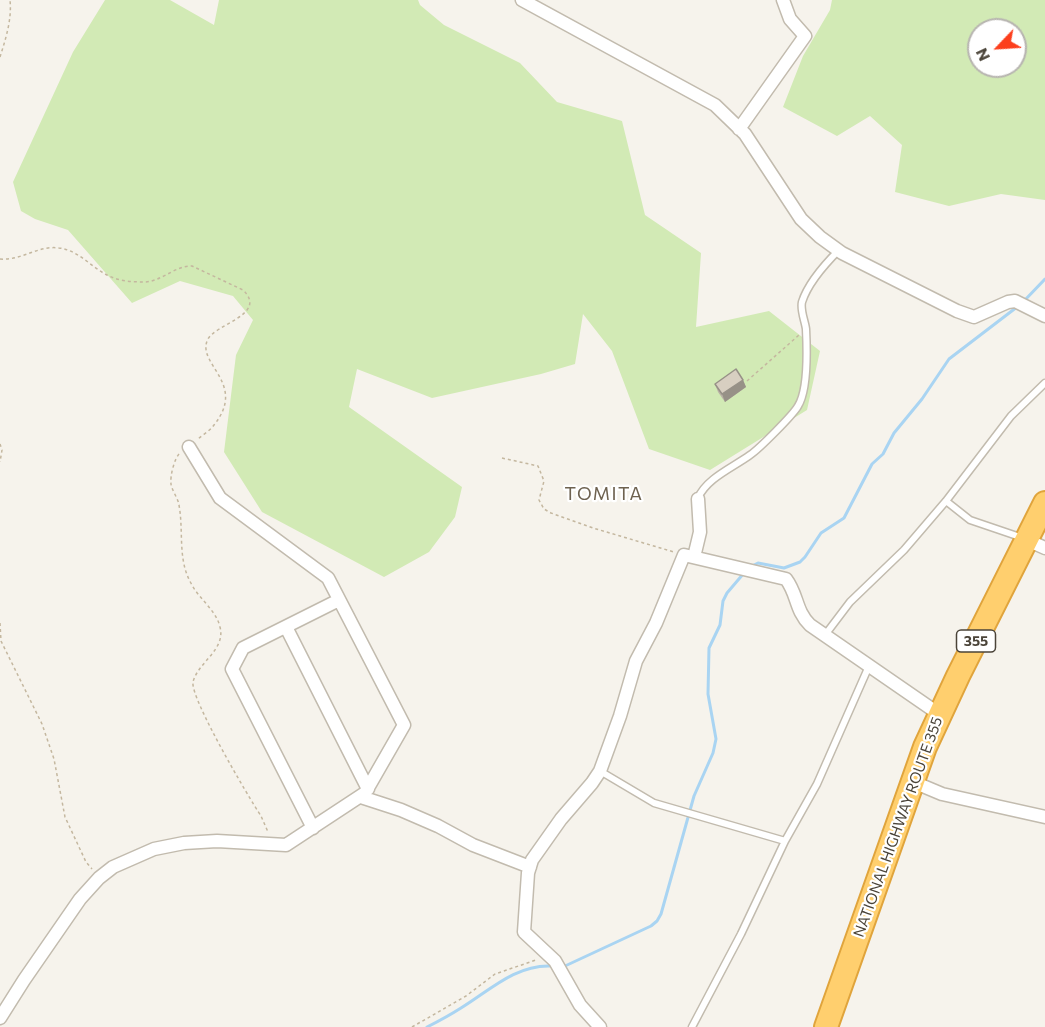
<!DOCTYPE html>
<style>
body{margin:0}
#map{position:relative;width:1045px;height:1027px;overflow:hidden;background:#f6f3ec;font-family:Commissioner,sans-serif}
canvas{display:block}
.north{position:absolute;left:967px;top:18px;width:60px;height:60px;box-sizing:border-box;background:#fff;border:2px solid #b7b4b0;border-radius:50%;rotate:245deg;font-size:16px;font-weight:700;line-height:24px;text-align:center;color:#4b4439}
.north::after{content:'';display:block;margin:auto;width:21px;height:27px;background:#fc3f1d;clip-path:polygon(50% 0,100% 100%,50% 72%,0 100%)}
</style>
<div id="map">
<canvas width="1045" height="1027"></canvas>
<div class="north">N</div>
</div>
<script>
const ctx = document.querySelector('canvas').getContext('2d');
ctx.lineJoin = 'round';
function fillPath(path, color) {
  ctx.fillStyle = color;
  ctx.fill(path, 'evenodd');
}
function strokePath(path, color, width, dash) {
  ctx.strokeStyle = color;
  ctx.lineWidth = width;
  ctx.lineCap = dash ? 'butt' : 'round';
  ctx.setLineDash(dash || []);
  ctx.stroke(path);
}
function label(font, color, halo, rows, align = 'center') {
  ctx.font = font + ' Commissioner,sans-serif';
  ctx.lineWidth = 4.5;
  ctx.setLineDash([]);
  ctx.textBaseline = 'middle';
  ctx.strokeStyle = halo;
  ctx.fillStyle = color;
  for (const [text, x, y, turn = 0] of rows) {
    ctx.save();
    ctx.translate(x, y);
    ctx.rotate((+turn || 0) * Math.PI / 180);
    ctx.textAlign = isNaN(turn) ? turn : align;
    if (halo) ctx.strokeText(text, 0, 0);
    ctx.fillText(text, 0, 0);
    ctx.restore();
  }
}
fillPath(new Path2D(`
 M105 0H170L214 25 219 0H418L420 5 444 25 520 63 557 102 622 121 645 215 701 253 696 327 769 311 820 351 807 410 710 470 649 449 612 351 583 314 575 364 541 374 432 398 357 369 349 407 462 487 455 517 429 552 384 577 262 512 224 452 236 355 253 320 233 296 180 281 132 303 68 230 35 219 21 211 13 182 73 52Z
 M832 0H1045V200L1001 194 949 206 895 192 902 145 870 116 837 136 783 107 803 56 830 10ZM979 30H1015V66H979Z`), '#d2eab5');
strokePath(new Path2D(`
 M1024 301 1045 279
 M754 565 758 563 784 568 800 562 805 557 821 533 844 518 872 464 883 454 894 433 922 399 949 359 1017 307
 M565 966 651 926 657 921 661 914 694 796 713 753 716 739 708 694 709 648 720 625 723 601 727 593 744 573
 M427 1027C439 1021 450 1015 461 1008 489 991 515 965 550 966`), '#a9d4f2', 3);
const lane = new Path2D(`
 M698 498C707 478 732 468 750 455 759 449 793 415 798 406 808 390 807 349 806 329 805 321 800 310 802 302 808 283 825 264 839 250
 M946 501 970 520 1023 538
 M825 635 850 602 904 550 946 501 1011 416 1045 383
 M600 771 654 803 785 841
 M692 1027 741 934 785 841 817 784 869 666`);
const street = new Path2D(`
 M522 0 715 105 745 134 801 219 820 237 842 253 957 311 974 317 1008 302 1015 301 1045 316
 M739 129 805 36 790 19 783 0
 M1027 540 1045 548
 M694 557 700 532 698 499
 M286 627 368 789
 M911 781 942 794 1045 817
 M361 797 401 810 438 826 473 845 530 867
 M313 828 232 669 243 648 339 600
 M0 1018 24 980 80 899 99 878 113 867 154 849 184 843 217 841 286 845 365 793 404 725 328 578 220 498 189 447
 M600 1027 580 1005 555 961 524 932 528 873 532 860 561 819 592 783 600 771 620 716 636 661 656 623 684 555 786 579C798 595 795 610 810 625L939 714`);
const highway = new Path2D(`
 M826 1027 925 747 958 676 1045 503`);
strokePath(lane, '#c2bbae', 9);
strokePath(street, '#c2bbae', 15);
strokePath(highway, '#e0a43c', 26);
strokePath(new Path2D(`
 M0 57C6 38 12 19 10 0
 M0 259C21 261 38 245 59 248 78 250 91 267 107 275 118 281 132 282 144 282 161 282 176 265 192 266L243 290C269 315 213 324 207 341 198 365 247 384 214 425 210 431 202 435 197 440
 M747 381 799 335
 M0 444 2 450 0 462
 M179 454C174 460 170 476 171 484 172 491 178 498 179 505 184 533 177 560 192 585 200 600 216 610 220 627 226 650 198 662 193 682 190 698 249 798 261 816L268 832
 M502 458 538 466 544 481 539 500 544 509 551 513 593 528 674 552
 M0 623 1 641 42 724 54 759 65 817 86 862 92 869
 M412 1027 466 996 495 974 536 960`), '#c4b79f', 1.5, [3, 3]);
strokePath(lane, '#fff', 6);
strokePath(street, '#fff', 12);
strokePath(highway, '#ffcf6e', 22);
fillPath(new Path2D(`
 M743 380 746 387 725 402 718 392 715 384Z`), '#bab2a6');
fillPath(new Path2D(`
 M743 380 746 387 725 402 722 394Z`), '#979187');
const building = new Path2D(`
 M736 369 743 380 722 394 715 384Z`);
fillPath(building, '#d8cfc1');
strokePath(building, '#979187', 1.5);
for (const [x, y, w] of [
 [976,641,39]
]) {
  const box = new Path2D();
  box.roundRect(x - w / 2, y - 11, w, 22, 4.5);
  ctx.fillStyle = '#fff';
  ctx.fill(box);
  strokePath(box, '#4b4439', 1.5);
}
label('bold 14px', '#4b4439', null, [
 ["355",976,641]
]);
label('15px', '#4b4439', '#fff', [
 ["NATIONAL HIGHWAY ROUTE 355",898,827,-70]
]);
ctx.letterSpacing = '1.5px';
label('18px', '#6e6250', '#fff', [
 ["TOMITA",604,494]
]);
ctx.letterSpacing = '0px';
</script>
